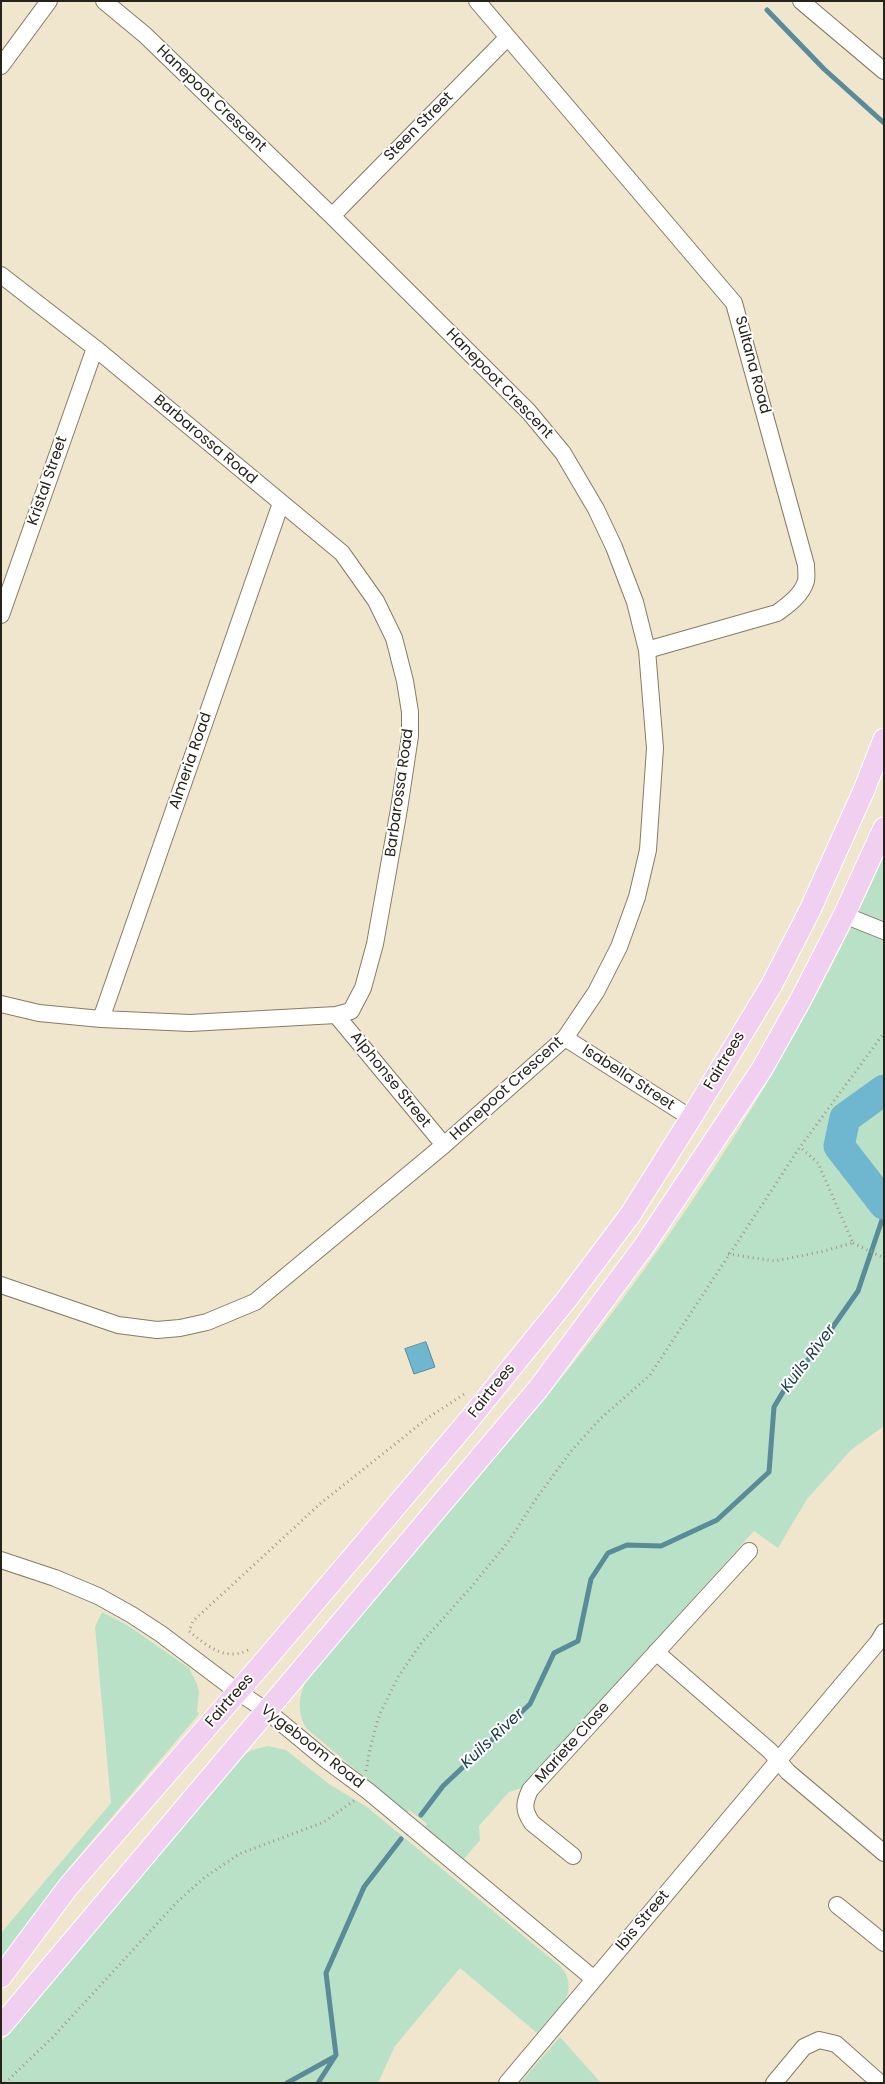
<!DOCTYPE html>
<style>
body{margin:0}
#map{position:relative;width:885px;height:2084px;overflow:hidden;background:#f0e6cd;font-family:Poppins,sans-serif}
canvas{display:block}
.frame{position:absolute;inset:0;border:2px solid #27231a;pointer-events:none}
</style>
<div id="map">
<canvas width="885" height="2084"></canvas>
<div class="frame"></div>
</div>
<script>
const ctx = document.querySelector('canvas').getContext('2d');
ctx.lineJoin = 'round';
function fillPath(path, color) {
  ctx.fillStyle = color;
  ctx.fill(path, 'evenodd');
}
function strokePath(path, color, width, dash) {
  ctx.strokeStyle = color;
  ctx.lineWidth = width;
  ctx.lineCap = dash ? 'butt' : 'round';
  ctx.setLineDash(dash || []);
  ctx.stroke(path);
}
function label(font, color, halo, rows, align = 'center') {
  ctx.font = font + ' Poppins,sans-serif';
  ctx.lineWidth = 4;
  ctx.setLineDash([]);
  ctx.textBaseline = 'middle';
  ctx.strokeStyle = halo;
  ctx.fillStyle = color;
  for (const [text, x, y, turn = 0] of rows) {
    ctx.save();
    ctx.translate(x, y);
    ctx.rotate((+turn || 0) * Math.PI / 180);
    ctx.textAlign = isNaN(turn) ? turn : align;
    if (halo) ctx.strokeText(text, 0, 0);
    ctx.fillText(text, 0, 0);
    ctx.restore();
  }
}
fillPath(new Path2D(`
 M884 856V1426L851 1450 807 1499 778 1548 754 1531 522 1788 509 1792 479 1826 480 1840 463 1860 424 1828 427 1824 409 1810 407 1813 306 1728C298 1714 298 1701 304 1685 326 1651 356 1622 382 1591 437 1526 493 1461 547 1396 681 1232 798 1051 884 856Z
 M102 1612 127 1625 189 1668 197 1684 199 1692 197 1711 199 1714 67 1870 1 1962V1933L111 1803 95 1627Z
 M268 1746 286 1750 329 1784 367 1807 561 1967C570 1977 571 1988 565 2000L537 2033 460 1968 395 2046 378 2083H1V2042L245 1754 252 1750Z
 M560 2037 601 2083H520Z`), '#b9e1c7');
const water = new Path2D(`
 M426 1342 435 1367 414 1374 405 1349Z`);
fillPath(water, '#6fb7cf');
strokePath(water, '#598b99', 1);
strokePath(new Path2D(`
 M767 10 824 69 884 123
 M421 1815 443 1786 530 1704 554 1653 578 1641 591 1579 608 1553 627 1545 661 1546 717 1520 769 1472 774 1407 792 1377 816 1351 858 1291 884 1214
 M287 2083 334 2057
 M318 2083 336 2055 326 1973 364 1887 401 1839`), '#598b99', 5);
strokePath(new Path2D(`
 M884 1090 845 1118 839 1146 884 1204`), '#6fb7cf', 31);
const minor = new Path2D(`
 M477 1 734 303 806 565C806 569 807 576 806 581 802 595 788 605 777 613L647 650
 M801 1 884 71
 M1 66 49 1
 M332 216 507 38
 M1 275 95 348 342 553 376 601 394 638 405 681 410 712V736L399 809 375 944 363 988 351 1011 336 1015 190 1023 101 1019 39 1013 1 1004
 M1 615 95 348
 M844 915 884 931
 M336 1015 444 1145
 M101 1019 281 503
 M565 1038 691 1118
 M1 1285 118 1325 157 1330 180 1328 207 1322 255 1302 444 1145 565 1038 596 992 619 947 637 897 648 850 655 748 647 650 635 602 614 547 596 509 563 453 529 412 332 216 145 35 104 1
 M1 1560 55 1578 98 1596 132 1615 161 1634 238 1692 267 1711 325 1759 368 1791 594 1979
 M656 1652 770 1751 788 1772 884 1853
 M573 1856 532 1823C523 1810 524 1803 530 1790L749 1551
 M837 1905 884 1943
 M507 2083 878 1642 884 1632
 M774 2083 804 2047 819 2040 836 2044 880 2083`);
const major = new Path2D(`
 M1 1977 68 1887 268 1657 469 1420 567 1299 630 1215 691 1118 771 986 810 910 864 790 884 739
 M1 2026 538 1389 644 1246 762 1069 801 999 844 915 884 828`);
strokePath(minor, '#857c65', 18);
strokePath(major, '#fff', 23);
strokePath(new Path2D(`
 M853 1243 884 1258
 M728 1254 775 1261 820 1252 853 1243 818 1163 800 1147
 M248 1650C225 1662 206 1645 189 1631L193 1621 321 1503 429 1417 466 1393
 M366 1771 371 1744 379 1716 398 1677 422 1642 473 1585 508 1542 538 1496 572 1450 600 1419 650 1375 800 1147 884 1033
 M5 2083 52 2038 177 1902 204 1878 239 1854 324 1822 355 1800`), '#a09986', 3, [1, 4]);
strokePath(minor, '#fff', 16);
strokePath(major, '#f1cff1', 21);
label('15px', '#27231a', '#fff', [
 ["Hanepoot Crescent",211,99,44],
 ["Steen Street",419,127,-45],
 ["Sultana Road",752,365,75],
 ["Hanepoot Crescent",499,384,46],
 ["Barbarossa Road",205,440,40],
 ["Kristal Street",48,481,-71],
 ["Almeria Road",191,761,-71],
 ["Barbarossa Road",400,793,-82],
 ["Fairtrees",725,1061,-59],
 ["Isabella Street",628,1078,33],
 ["Alphonse Street",390,1080,51],
 ["Hanepoot Crescent",507,1089,-42],
 ["Fairtrees",492,1391,-51],
 ["Fairtrees",230,1701,-49],
 ["Mariete Close",573,1743,-48],
 ["Vygeboom Road",312,1747,38],
 ["Ibis Street",643,1921,-50]
]);
label('italic 16px', '#1a3c47', '#fff', [
 ["Kuils River",809,1359,-53],
 ["Kuils River",493,1739,-43]
]);
</script>
